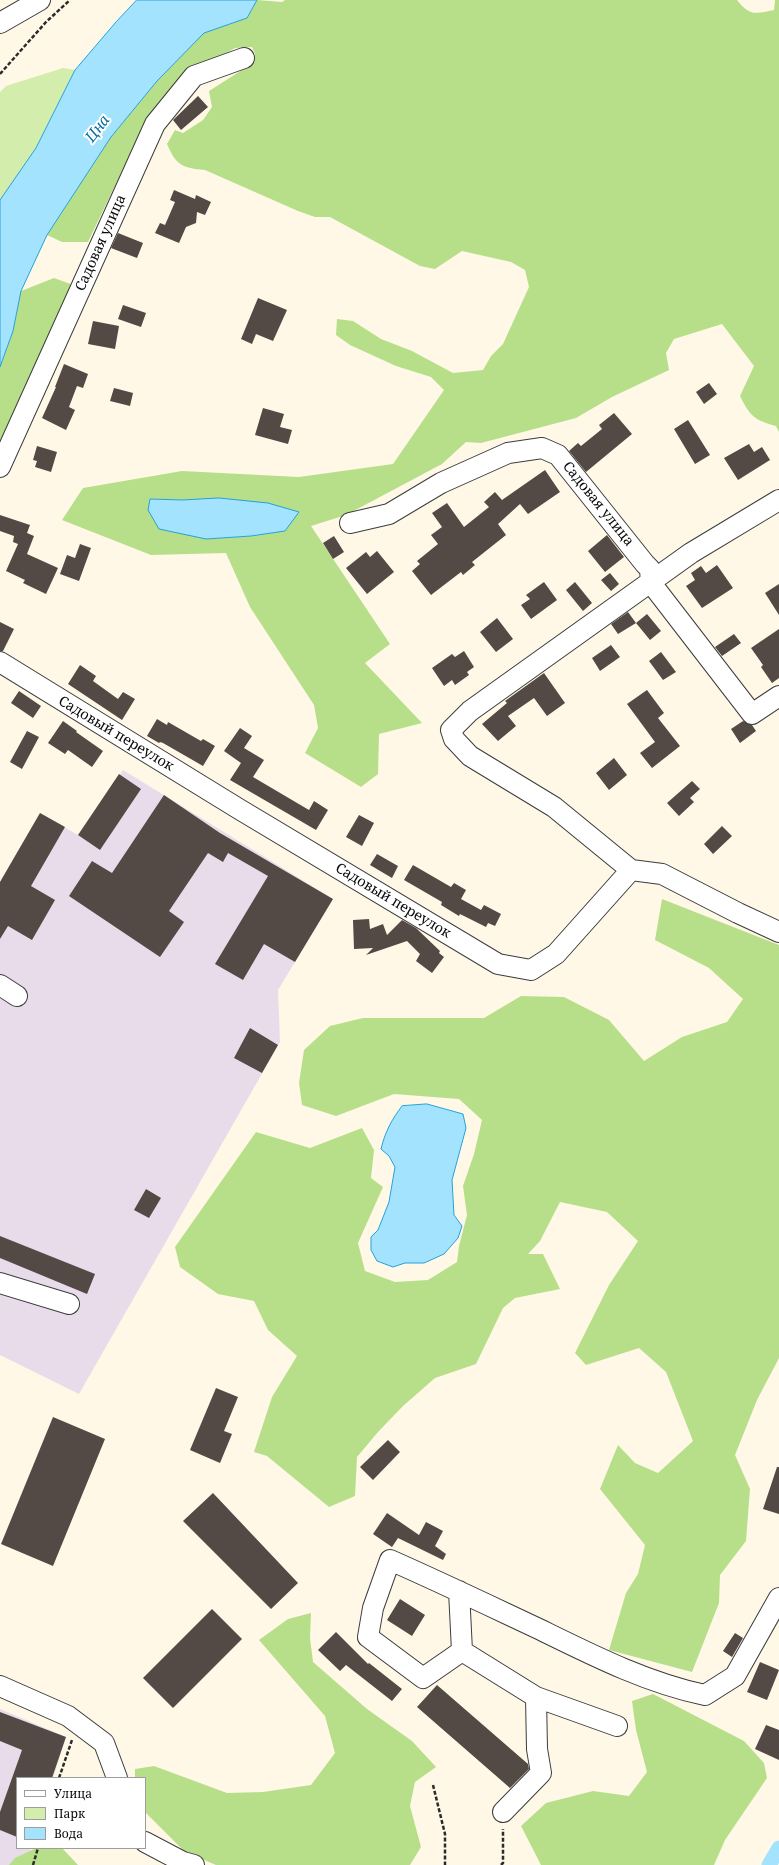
<!DOCTYPE html>
<meta charset="utf-8">
<style>
body{margin:0}
#map{position:relative;width:779px;height:1865px;overflow:hidden;background:#fff8e6;font-family:"Noto Serif",serif}
canvas{display:block}
.legend{position:absolute;left:16px;top:1777px;width:130px;height:72px;box-sizing:border-box;background:#fff;border:1px solid #9d9d9d;margin:0;padding:5px 7px;list-style:none;font-size:12px;color:#090909}
.legend li{display:flex;align-items:center;gap:8px;height:20px}
.legend b{width:20px;border:1px solid #9d9d9d}
</style>
<div id="map">
<canvas width="779" height="1865"></canvas>
<ul class="legend">
<li><b style="height:5px;background:#fff"></b>Улица</li>
<li><b style="height:11px;background:#d3edac"></b>Парк</li>
<li><b style="height:11px;background:#a4e3fd"></b>Вода</li>
</ul>
</div>
<script>
const ctx = document.querySelector('canvas').getContext('2d');
ctx.lineJoin = 'round';
function fillPath(path, color) {
  ctx.fillStyle = color;
  ctx.fill(path, 'evenodd');
}
function strokePath(path, color, width, dash) {
  ctx.strokeStyle = color;
  ctx.lineWidth = width;
  ctx.lineCap = dash ? 'butt' : 'round';
  ctx.setLineDash(dash || []);
  ctx.stroke(path);
}
function label(font, color, halo, rows, align = 'center') {
  ctx.font = font + ' "Noto Serif",serif';
  ctx.lineWidth = 4;
  ctx.setLineDash([]);
  ctx.textBaseline = 'middle';
  ctx.strokeStyle = halo;
  ctx.fillStyle = color;
  for (const [text, x, y, turn = 0] of rows) {
    ctx.save();
    ctx.translate(x, y);
    ctx.rotate((+turn || 0) * Math.PI / 180);
    ctx.textAlign = isNaN(turn) ? turn : align;
    if (halo) ctx.strokeText(text, 0, 0);
    ctx.fillText(text, 0, 0);
    ctx.restore();
  }
}
fillPath(new Path2D(`
 M123 770 333 899 278 990 280 1042 79 1394 0 1355V882L40 813 78 835Z
 M0 1709 66 1737 53 1778H17V1848H31L26 1865H0Z`), '#e8dcea');
fillPath(new Path2D(`
 M63 68 75 70 36 148 0 200V92L6 86Z`), '#d3edac');
fillPath(new Path2D(`
 M257 0 282 2 285 0H737C749 16 756 14 774 10L775 0H779V432L776 426C754 420 750 416 740 396L754 366 722 324 674 339 666 353 669 370 612 397 576 418 481 443 466 442 442 464 346 515 311 526 390 644 365 663 422 723 379 734 378 774 361 787 305 753 318 728 314 705 250 607 226 553 151 555 62 520 83 488 182 471 299 477 393 464 444 390 431 377 396 366 350 345 336 335 337 319 353 321 381 339 412 351 453 373 483 370 491 356 503 344 529 287 525 270 511 262 462 251 435 269 420 266 330 217H315L298 211 205 170C182 168 176 165 167 144L175 130 183 133 203 120 212 107 209 91 253 63 255 54 252 47 235 48 214 60 145 123 88 242H62L47 235 111 137 157 81 204 32 247 18ZM150 499 182 500 285 531 251 536 206 539Z
 M54 278 76 286 0 444V367L13 331 21 291Z
 M662 899 779 945V1358L757 1400 735 1455 750 1489 746 1541 720 1575 719 1603 692 1672 609 1650 626 1593 638 1574 645 1545 600 1489 618 1445 635 1463 658 1473 693 1441 666 1372 639 1348 586 1365 575 1353 609 1285 638 1241 607 1212 560 1202 540 1241 528 1254H543L560 1289 515 1298 503 1308 476 1364 435 1378 403 1406 378 1432 357 1457 355 1496 329 1507 267 1456 254 1452 272 1397 297 1356 268 1330 254 1301 218 1294 180 1267 175 1247 256 1132 310 1148 362 1128 374 1150 371 1178 383 1187 358 1243 365 1271 395 1282 428 1280 457 1262 459 1246 467 1215 463 1186 474 1154 482 1120 459 1099 394 1094 336 1116 302 1105 299 1083 304 1050 330 1026 363 1018H484L521 996 564 997 609 1020 644 1061 682 1037 727 1022 743 999 709 968 655 940Z
 M311 1613 310 1638 313 1662 367 1709 412 1741 436 1767 415 1782 410 1806 421 1847 410 1865H216L185 1852 145 1812V1778H135V1769L154 1766 227 1793 263 1792 311 1785 335 1753 325 1716 259 1640 288 1619Z
 M653 1694 744 1741 764 1763 767 1778 725 1840 714 1865H541L521 1826 546 1803 593 1791 629 1796 647 1772 636 1730 632 1701Z
 M36 1848H62L78 1865H9L15 1858Z`), '#b7df8a');
const water = new Path2D(`
 M137 0H257L247 18 204 33 157 81 111 137 47 235 21 291 13 331 0 367V200L36 148 75 70 116 22Z
 M219 498 268 503 299 512 285 531 251 536 206 539 159 529 148 510 150 499 182 500Z
 M427 1104 463 1114 466 1128 452 1180 454 1215 462 1226 458 1238 444 1254 424 1263H405L393 1267 377 1261 371 1250V1237L378 1230 389 1202 395 1167 389 1156 381 1149C385 1132 392 1119 402 1106Z`);
fillPath(water, '#a4e3fd');
strokePath(water, '#24a1db', 1);
strokePath(new Path2D(`
 M769 1865 779 1848`), '#a4e3fd', 15);
fillPath(new Path2D(`
 M198 96 208 107 181 130 173 120Z
 M174 190 195 199 196 195 211 202 205 215 197 212 196 223 186 227 179 243 155 233 160 223 165 225 175 202 170 200Z
 M118 233 143 243 137 258 111 248Z
 M258 298 287 310 273 341 256 334 252 344 241 339Z
 M123 305 146 313 141 327 118 319Z
 M93 321 119 326 115 349 88 344Z
 M64 364 88 374 83 388 77 386 69 407 75 410 66 430 42 418 56 387H55Z
 M709 383 717 394 704 404 696 392Z
 M114 388 133 393 130 406 110 401Z
 M263 408 284 414 280 427 292 430 288 444 255 435Z
 M614 413 632 434 586 472 569 451 578 443 581 446 602 429 599 425Z
 M688 420 710 455 695 464 674 429Z
 M749 444 754 452 762 447 770 460 738 480 724 458Z
 M37 446 57 452 51 472 35 467 37 461 33 460Z
 M545 470 560 492 528 514 520 504 498 524 506 535 472 562 475 565 463 575 461 572 431 595 412 571 420 564 417 561 438 544 431 535 442 527 432 513 447 503 464 527 489 507 484 502 495 492 502 500Z
 M0 515 30 525 27 533 34 536 27 554 58 568 46 594 23 583 25 580 6 571 18 544 13 542 14 536 0 531Z
 M607 535 624 557 605 572 588 551Z
 M334 536 344 552 333 559 323 543Z
 M80 544 91 548 79 581 60 574 67 555 75 558Z
 M377 551 394 572 367 594 346 568 366 552 370 557Z
 M717 565 733 588 702 608 686 586 695 580 691 573 701 566 706 573Z
 M610 573 619 584 611 591 601 580Z
 M544 582 557 600 531 619 521 605 530 599 526 595Z
 M575 582 592 603 583 611 566 590Z
 M779 584V615L765 593Z
 M628 612 636 623 618 634 611 624Z
 M647 614 661 631 650 640 636 623Z
 M497 618 513 639 496 652 480 632Z
 M0 622 14 629 3 651H0Z
 M779 629V678L772 683 761 667 763 665 751 648Z
 M734 634 741 643 722 656 715 647Z
 M611 645 620 657 600 671 592 658Z
 M464 651 474 667 467 672 469 675 455 685 452 680 444 686 432 668 452 654 455 657Z
 M661 652 676 672 663 680 649 661Z
 M80 665 96 676 93 681 118 699 123 692 135 699 122 720 68 684Z
 M544 673 565 703 547 716 534 698 508 716 516 726 498 741 482 724 507 703 505 701Z
 M647 690 664 713 658 718 680 746 652 768 640 753 655 742 627 704Z
 M19 691 41 706 33 718 11 703Z
 M157 719 167 725 168 722 201 741 203 739 215 746 203 766 163 743 160 742 159 743 147 736Z
 M63 721 77 731 76 732 103 751 92 767 68 750 65 754 48 743Z
 M743 721 752 725 756 731 740 743 731 729Z
 M240 728 252 736 244 748 264 760 253 777 309 810 314 801 328 810 316 830 230 780 241 763 224 751Z
 M27 731 39 737 22 769 10 762Z
 M614 758 627 775 609 790 596 773Z
 M119 774 141 789 100 850 78 835Z
 M692 781 700 789 690 798 694 802 679 816 667 803Z
 M164 795 220 833 333 899 295 962 264 944 243 980 215 964 268 876 228 853 223 862 208 853 169 911 184 922 160 957 69 896 92 861 112 873Z
 M40 813 65 827 31 886 55 900 32 940 8 926 0 939V882Z
 M359 815 374 823 362 846 346 837Z
 M722 826 732 836 713 854 704 844Z
 M377 854 398 866 392 878 370 865Z
 M413 865 451 887 454 883 466 890 461 899 481 910 484 905 501 914 495 926 488 923 486 927 460 914 459 916 441 905 442 902 404 880Z
 M369 919 370 929 383 924 387 935 402 920 416 928 440 951 439 953 444 957 432 973 416 961 420 954 407 941 366 955 373 948 354 949 353 920Z
 M250 1028 278 1045 262 1073 234 1058Z
 M146 1189 161 1198 149 1218 134 1210Z
 M0 1236 95 1274 87 1294 0 1258Z
 M216 1388 238 1397 224 1431 232 1434 220 1463 190 1450Z
 M53 1417 105 1439 53 1566 1 1544Z
 M388 1440 400 1452 373 1480 360 1467Z
 M777 1467H779V1514L763 1509Z
 M213 1493 298 1583 271 1609 183 1521Z
 M387 1513 419 1535 426 1522 443 1531 435 1546 446 1554 443 1560 398 1538 392 1547 373 1534Z
 M400 1599 425 1615 412 1636 387 1620Z
 M212 1609 242 1639 173 1708 143 1678Z
 M336 1632 368 1664 369 1663 402 1689 392 1701 346 1665 340 1671 318 1650Z
 M735 1633 743 1638 732 1657 723 1651Z
 M760 1662 779 1670 767 1700 747 1692Z
 M437 1685 528 1764 529 1769 510 1788 417 1707Z
 M0 1712 66 1737 52 1778H17V1837L0 1830V1812L22 1750 0 1741Z
 M766 1725 779 1730V1760L755 1749Z`), '#534945');
const minor = new Path2D(`
 M0 23 40 0
 M0 467 155 124 194 76 244 58
 M350 523 389 514 441 483 508 453 542 448 558 455 645 564 650 569 651 583 752 714 779 696
 M0 662 239 809 498 964 531 970 556 954 631 870 662 874 738 913 779 932
 M631 870 554 807 470 756 454 739 451 730 470 711 691 553 779 500
 M0 985 17 996
 M0 1283 69 1304
 M459 1591 462 1651 423 1678 368 1637 373 1608 390 1560C440 1582 490 1606 539 1629 592 1655 647 1683 705 1695L735 1676 779 1598
 M462 1651 536 1697 617 1726
 M0 1686 68 1716 104 1743 117 1778
 M503 1812 541 1773 537 1749 536 1697
 M145 1842 183 1862 194 1865`);
strokePath(minor, '#3c3c3c', 22);
strokePath(new Path2D(`
 M0 74 46 22 70 0
 M59 1778 72 1740
 M433 1785 445 1834V1865
 M33 1865 38 1848
 M501 1865 503 1863V1829`), '#2b2b2b', 2.5, [4, 2]);
strokePath(minor, '#fff', 20);
label('14px', '#090909', '#fff', [
 ["Садовая улица",101,243,-66],
 ["Садовая улица",598,504,51],
 ["Садовый переулок",116,734,31],
 ["Садовый переулок",393,901,31]
]);
label('italic 15px', '#086ea6', '#fff', [
 ["Цна",98,129,-53]
]);
</script>
